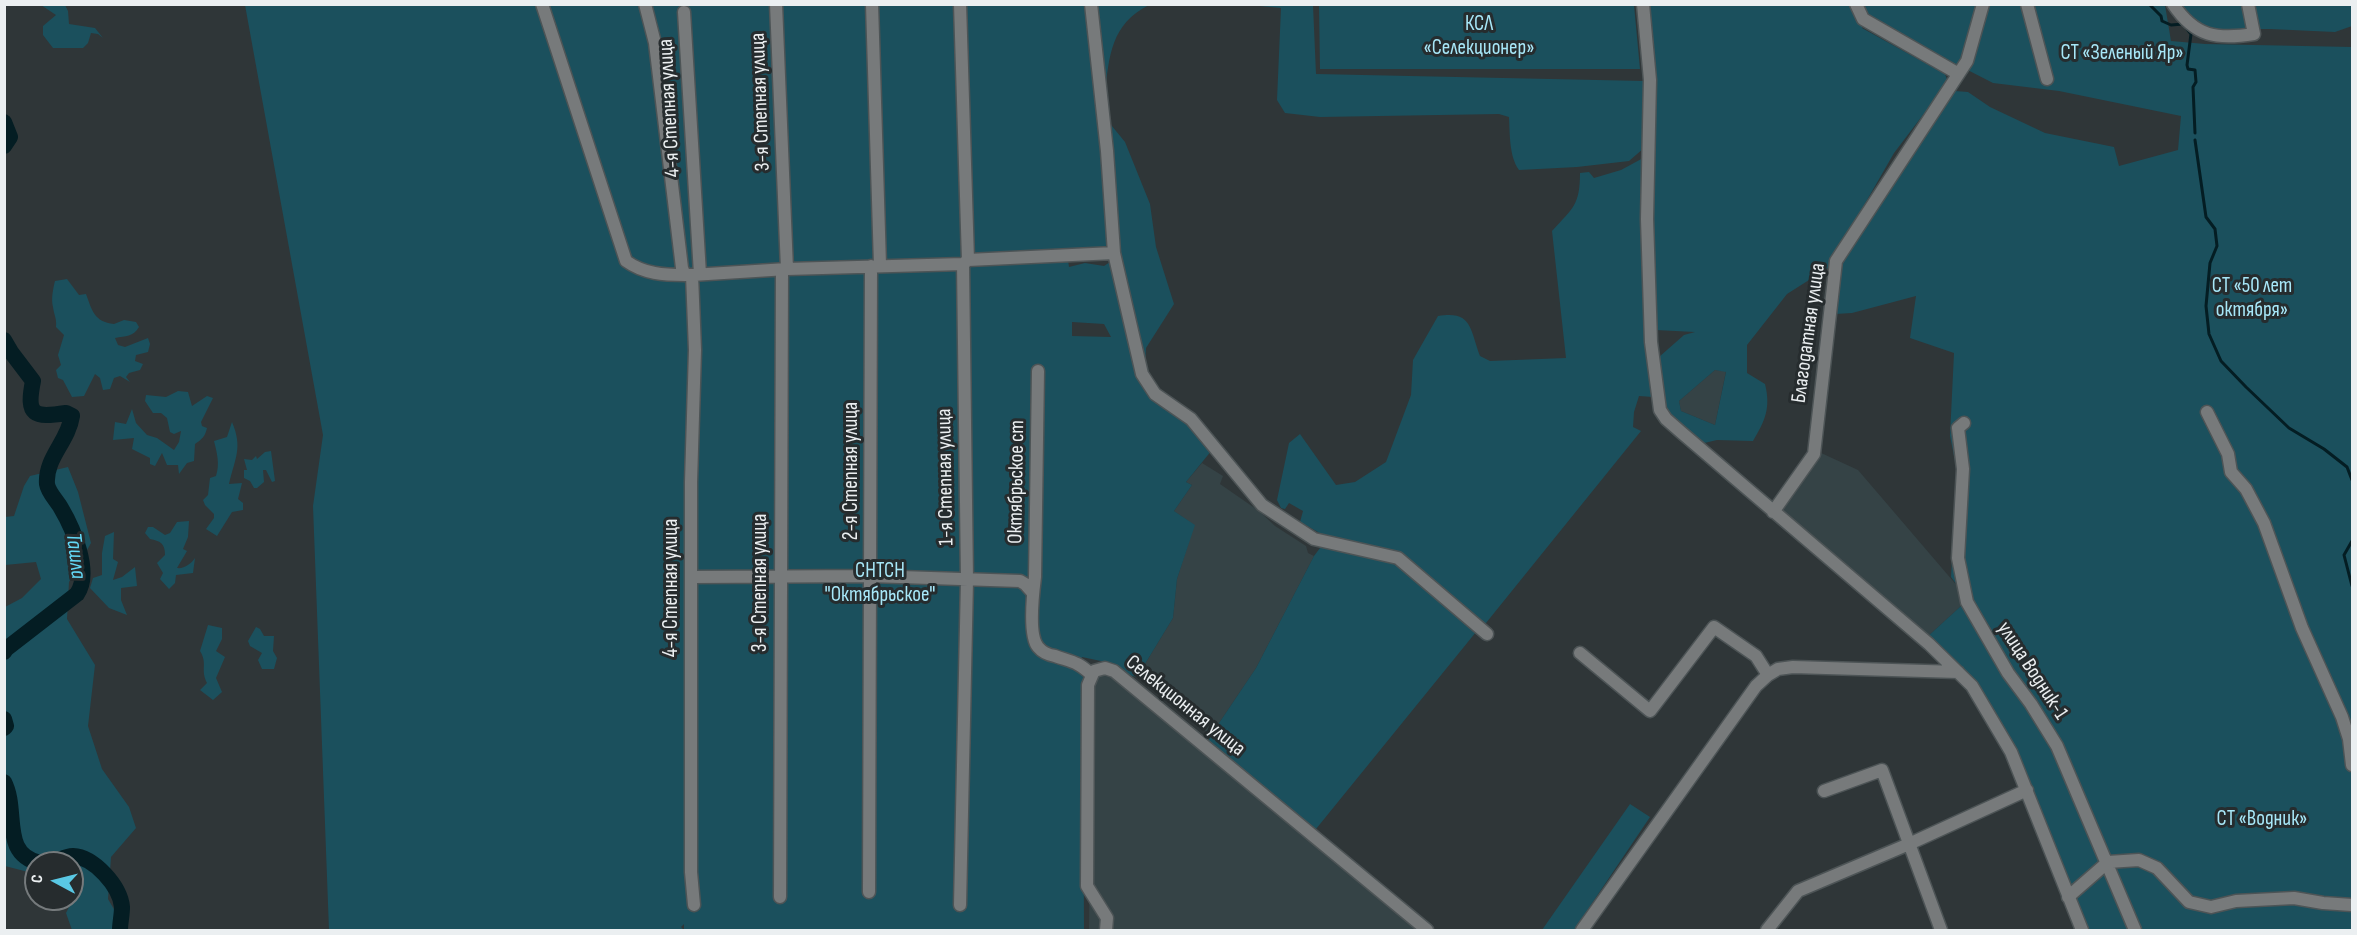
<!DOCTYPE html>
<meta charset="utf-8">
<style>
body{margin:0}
#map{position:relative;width:2357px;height:935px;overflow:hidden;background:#2f3638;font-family:"Sofia Sans Condensed",sans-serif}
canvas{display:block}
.frame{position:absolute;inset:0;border:6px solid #ebeff1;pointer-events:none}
.north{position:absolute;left:24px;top:851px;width:60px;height:60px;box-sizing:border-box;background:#262c2e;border:2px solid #757a7c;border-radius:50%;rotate:277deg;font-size:16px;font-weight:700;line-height:24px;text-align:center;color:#ebeff1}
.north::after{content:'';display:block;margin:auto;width:21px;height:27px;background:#59c8e4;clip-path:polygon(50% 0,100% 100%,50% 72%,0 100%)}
</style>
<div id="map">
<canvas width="2357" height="935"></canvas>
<div class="frame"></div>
<div class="north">С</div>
</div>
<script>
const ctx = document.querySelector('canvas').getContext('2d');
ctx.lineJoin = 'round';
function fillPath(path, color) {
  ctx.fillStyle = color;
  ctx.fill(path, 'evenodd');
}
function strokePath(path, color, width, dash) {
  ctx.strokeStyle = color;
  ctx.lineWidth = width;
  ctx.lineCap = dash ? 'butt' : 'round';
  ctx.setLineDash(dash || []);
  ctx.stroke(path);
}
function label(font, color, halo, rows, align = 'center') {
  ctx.font = font + ' "Sofia Sans Condensed",sans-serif';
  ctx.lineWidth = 6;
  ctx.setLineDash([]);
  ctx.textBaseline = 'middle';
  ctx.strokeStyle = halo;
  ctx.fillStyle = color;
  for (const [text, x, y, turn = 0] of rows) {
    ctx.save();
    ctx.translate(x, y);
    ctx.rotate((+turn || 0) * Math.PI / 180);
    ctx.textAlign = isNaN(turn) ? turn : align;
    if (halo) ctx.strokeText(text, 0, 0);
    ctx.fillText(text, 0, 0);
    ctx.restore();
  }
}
fillPath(new Path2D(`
 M1715 370 1726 371 1715 425 1681 411 1679 401Z
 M1819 452 1858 470 1959 588 1961 606 1926 638 1779 511Z
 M1202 463 1223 476 1220 484 1259 511 1275 526 1306 546 1308 553 1314 556 1256 668 1211 735 1137 677 1173 618 1177 579 1194 525 1174 511 1192 485 1186 482Z
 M1105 670 1422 930H1089L1092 679Z`), '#354346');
fillPath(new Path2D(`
 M41 5H65L68 11 69 24 95 28 103 38 98 34 91 33 88 43 83 48H53L43 35V26L56 15Z
 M245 5H1087L1112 256 1068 260 1069 267 1085 263 1104 266 1113 260 1140 375 1189 421 1212 450 1186 482 1192 485 1174 511 1195 525 1177 579 1173 618 1137 677 1128 675 1115 664 1082 657 1081 670 1085 684 1083 713 1084 930H688V929H684V924L681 927 684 930H329L313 506 323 435ZM1072 322 1104 324 1111 337 1072 336Z
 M1094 5H1149C1111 24 1109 56 1105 94Z
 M1250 5H1313L1316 74 1644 81 1646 85 1644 148 1629 161 1577 167 1519 170C1509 156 1510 134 1509 117L1499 114 1320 117 1285 113 1277 100 1281 8Z
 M1319 5H1634L1640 69H1320Z
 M1649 5H2165L2171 41 2205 44 2352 47V930H2087L1995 714 1926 638 1961 606 1959 588 1951 577 1957 471 1950 436 1954 353 1910 338 1916 296 1852 313 1835 314 1841 264 1934 119 1955 91 1968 92 1990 107 2045 133 2114 147 2119 166 2178 150 2181 116 2059 91 1993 83 1868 19 1862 28 1945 74 1948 82 1894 153 1828 268 1787 294 1747 345V373L1765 384C1771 408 1765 421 1753 441L1717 440 1700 444 1664 409 1659 357 1684 335 1695 332 1656 330 1653 216 1656 80ZM1715 370 1726 372 1715 425 1681 411 1679 401Z
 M2178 5H2352V26L2335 32 2270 29H2206L2192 20Z
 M1107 120 1125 142 1150 204 1156 247 1174 304 1146 348 1145 368 1118 252Z
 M1645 157 1653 397 1639 396 1634 412 1633 427 1641 431 1486 623 1482 624 1400 556 1327 537 1300 522 1303 511 1289 503 1285 509 1281 508 1277 500 1289 443 1300 434 1336 485 1355 482 1386 462 1411 395 1413 360 1438 316C1472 310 1470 329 1480 356L1490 361 1566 358 1552 231C1573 208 1580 205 1580 173L1589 172 1594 178 1621 170Z
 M67 279 79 295 86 294C92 310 94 322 114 324L124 320 136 322 139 327C133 337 126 336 115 338L118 345 125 347 148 338 150 344 148 352 136 355 135 361 143 364 140 370 129 373 126 377 130 382 120 376 114 378 110 389 103 390 100 378 95 374 84 396 72 397 63 380 58 378 56 370 61 365 58 355 64 335 56 327C57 319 54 315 53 307 51 299 53 289 55 281Z
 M178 391 188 392 192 406 207 396 213 398 201 422 202 426 207 428C205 437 202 439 195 444L194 461 187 463 179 474 178 465H167L162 453 155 466 150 464V458L132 449 134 438 113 440 115 422 126 424 132 409 136 423 147 435 157 438 174 450 179 442 181 431 174 434 170 432 167 418 161 413H153L145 401 146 395 166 397Z
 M232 422C243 448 235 458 229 484L242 483 238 499 243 503V510L232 512 217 536 206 529 214 518V514L205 505 203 500 208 495 210 478 216 476C220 464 217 453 214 441L227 437Z
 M271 451 275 481 272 482 266 470H263L264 482 257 488H254L250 481 244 478V470H247L244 459 252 460 256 456 257 459 265 452Z
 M68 467 78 492 91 543 69 582 67 619 95 665 88 726 102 769 129 807 136 828 111 857 108 899 126 930H72L66 913 73 899 72 863H36V874L5 866V607L22 598 41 579 36 562 5 565V517L14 516 24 486 30 476Z
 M189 521 188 537 183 549 187 551 177 568C184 569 191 564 195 558L193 573 176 575 175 583 169 589 160 579 163 573 157 563 165 555C165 543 160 541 150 539L145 533 148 527H153L165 535 170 533 177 522Z
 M114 532 113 559 118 562 113 580 122 577 135 567 137 586 121 588V600L127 615 109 608 90 588 93 578 102 575V553L105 536Z
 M1323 544 1400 566 1476 632 1316 829 1208 742 1211 735 1256 668 1314 556Z
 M208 625 222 628V639L216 651 225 657 216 678 222 692 213 700 200 690 207 683C200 669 208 664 200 651Z
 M256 627 260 629 264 636H274L273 651 277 658 274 669H262L258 660 262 653 250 646 248 641Z
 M1630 804 1650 817 1574 930H1542Z`), '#1b505d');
strokePath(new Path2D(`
 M2149 4 2161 16 2162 21 2171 25 2183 24 2191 34 2187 65 2188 69 2195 70 2196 82 2193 87 2195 133
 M2195 140 2206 217 2215 229 2217 246 2210 263 2206 306 2209 334 2221 361 2246 387 2289 428 2324 449 2347 467 2352 480
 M2352 541 2344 555 2352 586`), '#041d23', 3);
strokePath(new Path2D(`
 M4 122 10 137 4 146
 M4 340 11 352 33 381C26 416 34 418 66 413L72 416C68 442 45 458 47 484 48 492 57 501 61 508 73 528 92 573 77 594L6 649 4 652
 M4 719 6 726 4 728
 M4 782C19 811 0 854 40 863
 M51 863C58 862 64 856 73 856 94 857 120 886 122 907 122 915 120 923 120 930`), '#041d23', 16);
const minor = new Path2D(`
 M542 4 626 261C644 274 664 275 685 275
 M645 4 655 43 682 268 685 275H691
 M776 4 787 269
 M872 4 880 265
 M960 4 968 260
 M1091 4 1107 151 1114 253 1142 374 1155 394 1191 419 1262 505 1314 539 1398 558 1487 634
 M1643 4 1650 80 1647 219 1651 342 1660 410 1666 419 1682 433 1929 644 1972 686 2011 752 2082 930
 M1856 4 1863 19 1957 73
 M2027 4 2047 79
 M2173 4C2195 37 2217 40 2254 34L2248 4
 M684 12 700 274
 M1038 371 1035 577C1033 593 1028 635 1038 647 1042 652 1049 655 1055 656 1072 662 1077 661 1092 675
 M2207 412 2228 454 2231 472 2246 489 2264 523 2302 628 2342 717 2349 739 2352 765
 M1964 423 1958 428 1963 469 1958 558 1967 602 2008 673 2031 704 2057 746 2135 930
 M1773 512 1814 454 1836 261 1967 61 1983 4
 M692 577 871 576 1020 581 1025 584 1033 593
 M1580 653 1650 711 1714 627 1756 656 1768 675
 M1824 791 1882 770 1941 930
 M869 892 871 266
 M780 897 782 269
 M2068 897 2108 862 2139 860 2157 868 2189 902 2211 907 2236 901 2294 898 2323 903 2352 905
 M694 905 691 872V482L695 350 692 275 787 269 963 264 968 260 1114 253
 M960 905 967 580 963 264
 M1106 930 1107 918 1087 886 1088 685 1094 671 1105 668 1114 671 1427 930
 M1582 930 1756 686 1768 675 1778 669 1793 667 1958 672
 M1767 930 1798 891 1909 844 2027 790`);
strokePath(minor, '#4d5456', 15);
strokePath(minor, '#777a7b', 12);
label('21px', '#a7e7f8', '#262c2e', [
 ["КСЛ",1479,25],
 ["«Селекционер»",1479,49],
 ["СТ «Зеленый Яр»",2122,54],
 ["СТ «50 лет",2252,287],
 ["октября»",2252,311],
 ["СНТСН",880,572],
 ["\"Октябрьское\"",880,596],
 ["СТ «Водник»",2262,820]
]);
label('21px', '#ebeff1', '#262c2e', [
 ["3-я Степная улица",761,102,-92],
 ["4-я Степная улица",670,108,-93],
 ["Благодатная улица",1809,333,-82],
 ["2-я Степная улица",852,471,-90],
 ["1-я Степная улица",946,477,-91],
 ["Октябрьское ст",1017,482,-89],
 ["3-я Степная улица",761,583,-90],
 ["4-я Степная улица",672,588,-90],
 ["улица Водник-1",2032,671,57],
 ["Селекционная улица",1185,706,39]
]);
label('italic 22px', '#63d9f7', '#262c2e', [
 ["Ташла",75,556,83]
]);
</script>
